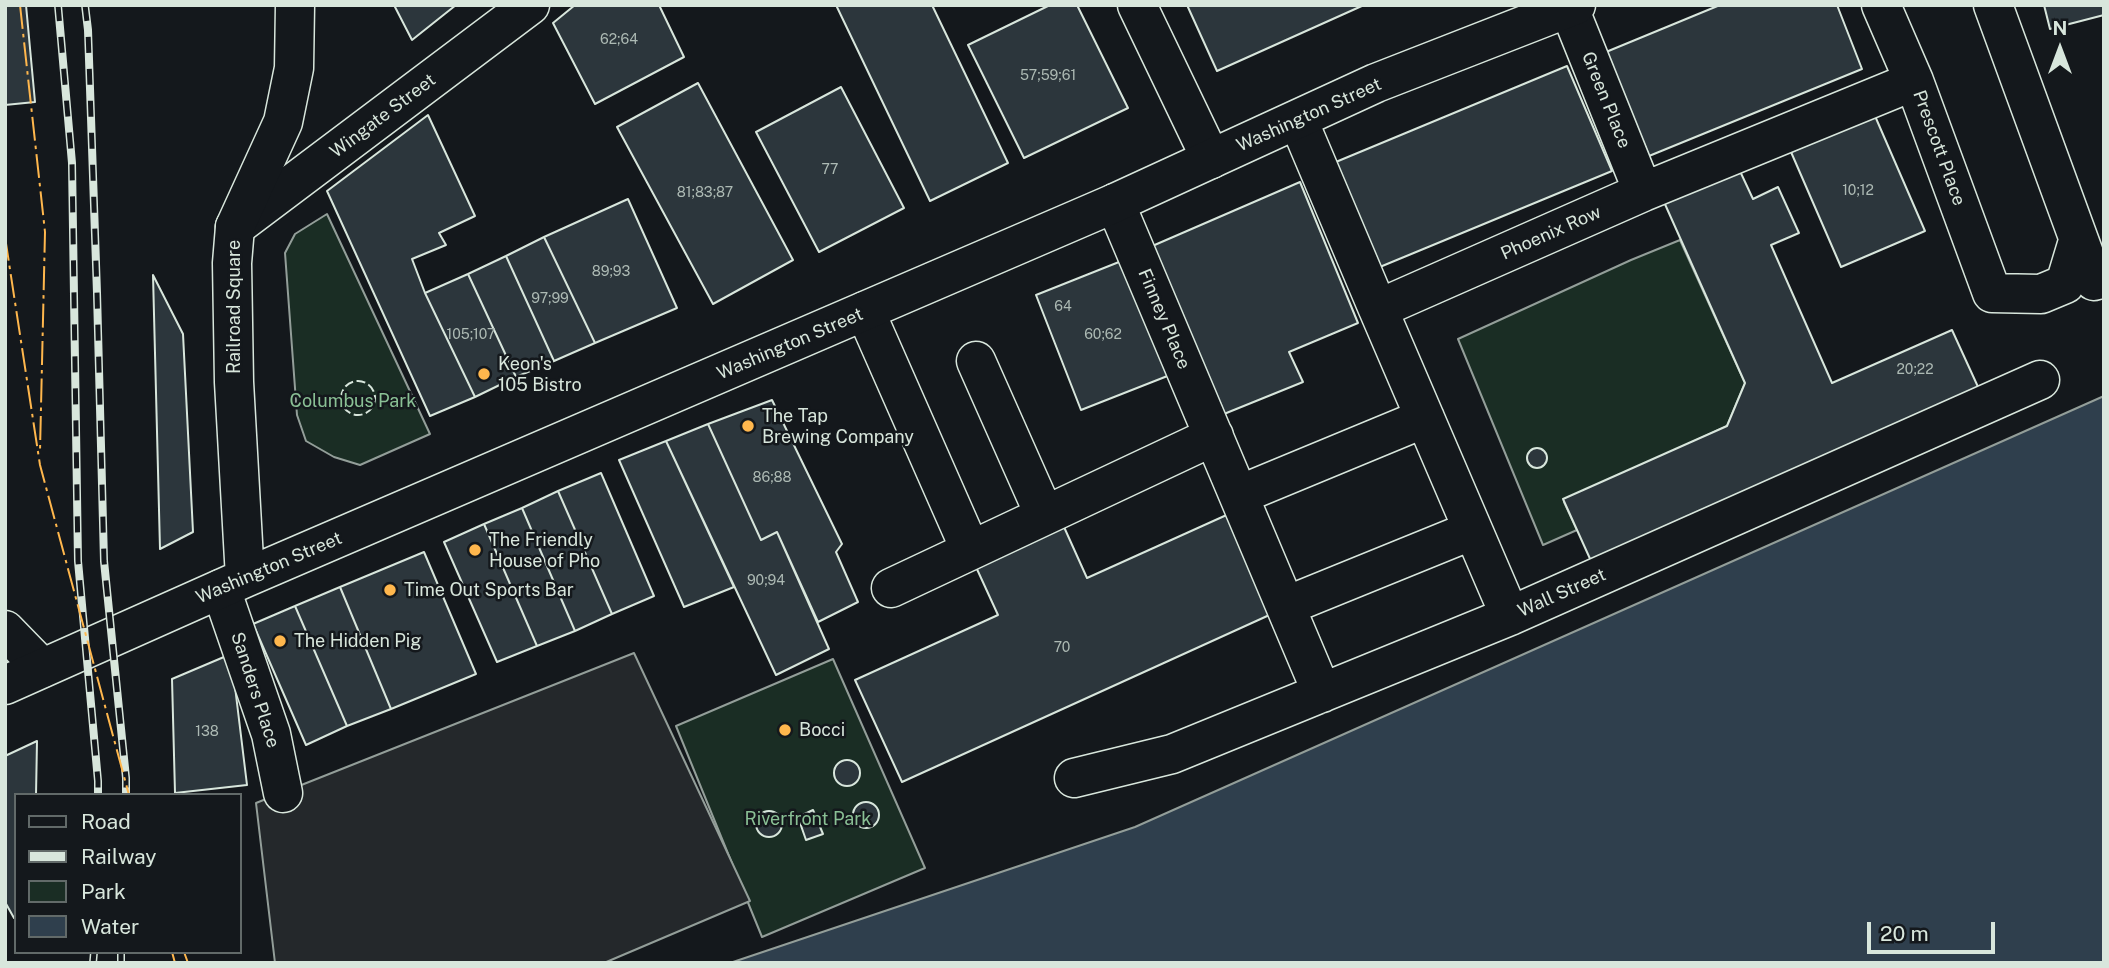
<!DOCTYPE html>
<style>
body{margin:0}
#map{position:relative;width:2109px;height:968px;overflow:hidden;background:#14181c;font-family:"Public Sans",sans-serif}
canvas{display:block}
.frame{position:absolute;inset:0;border:7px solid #d8e6dc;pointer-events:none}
.legend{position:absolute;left:14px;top:793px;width:228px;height:161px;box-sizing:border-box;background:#14181c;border:2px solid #626a69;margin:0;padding:9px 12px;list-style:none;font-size:21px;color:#d8e6dc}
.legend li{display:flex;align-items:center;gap:14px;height:35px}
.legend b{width:35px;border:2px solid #626a69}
.north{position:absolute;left:2025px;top:14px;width:70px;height:70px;-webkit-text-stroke:5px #14181c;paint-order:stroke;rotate:0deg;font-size:19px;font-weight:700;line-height:28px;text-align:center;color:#d8e6dc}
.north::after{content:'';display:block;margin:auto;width:24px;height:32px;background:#d8e6dc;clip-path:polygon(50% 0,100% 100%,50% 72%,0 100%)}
.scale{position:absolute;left:1867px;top:922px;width:128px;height:32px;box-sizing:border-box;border:4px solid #d8e6dc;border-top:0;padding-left:9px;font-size:21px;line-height:24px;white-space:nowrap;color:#d8e6dc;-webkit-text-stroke:5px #14181c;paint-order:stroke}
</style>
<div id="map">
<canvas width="2109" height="968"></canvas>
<div class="frame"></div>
<ul class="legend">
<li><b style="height:9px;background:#14181c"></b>Road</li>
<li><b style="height:9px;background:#d8e6dc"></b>Railway</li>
<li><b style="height:19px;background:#1a2d24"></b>Park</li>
<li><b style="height:19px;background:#2f3f4d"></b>Water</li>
</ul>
<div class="north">N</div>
<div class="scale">20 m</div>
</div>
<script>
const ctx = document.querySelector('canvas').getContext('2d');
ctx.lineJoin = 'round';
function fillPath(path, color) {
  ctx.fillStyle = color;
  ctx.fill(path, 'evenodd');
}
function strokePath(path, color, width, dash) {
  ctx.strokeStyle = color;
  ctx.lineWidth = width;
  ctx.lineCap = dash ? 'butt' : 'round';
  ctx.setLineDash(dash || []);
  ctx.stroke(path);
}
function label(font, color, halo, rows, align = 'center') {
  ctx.font = font + ' "Public Sans",sans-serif';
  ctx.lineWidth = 5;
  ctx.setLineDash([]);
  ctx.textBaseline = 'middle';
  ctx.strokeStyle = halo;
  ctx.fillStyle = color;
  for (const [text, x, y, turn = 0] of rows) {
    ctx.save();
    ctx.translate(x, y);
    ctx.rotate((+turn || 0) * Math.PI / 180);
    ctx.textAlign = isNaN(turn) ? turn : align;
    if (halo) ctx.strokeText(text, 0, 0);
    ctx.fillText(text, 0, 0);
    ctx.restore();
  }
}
const green = new Path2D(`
 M327 214 430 434 360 465 334 457 306 441 297 415 285 253 295 234Z
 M1680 240 1745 383 1727 426 1564 502 1577 530 1543 545 1458 339 1631 260Z
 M833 659 925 868 762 937 676 726Z`);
fillPath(green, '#1a2d24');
strokePath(green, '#939e99', 2);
const parking = new Path2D(`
 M634 653 750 901 604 963H275L256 803Z`);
fillPath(parking, '#24282b');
strokePath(parking, '#939e99', 2);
const water = new Path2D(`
 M2104 396V963H730L1135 827Z`);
fillPath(water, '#2f3f4d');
strokePath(water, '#939e99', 2);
const building = new Path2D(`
 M5 5H26L35 102 5 105Z
 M394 5H456L412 40Z
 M575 5H659L684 57 595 104 553 23Z
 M836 5H932L1008 163 930 201Z
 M1050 5H1077L1128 108 1024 158 968 45Z
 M1187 5H1364L1217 71Z
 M1720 5H1837L1862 69 1649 156 1606 52Z
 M2044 5H2104V15L2050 29Z
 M1567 66 1612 171 1375 269 1331 164Z
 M698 83 793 260 713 304 617 127Z
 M841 87 904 208 819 252 756 132Z
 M428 115 475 216 439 233 446 245 412 259 425 293 475 397 430 416 327 191Z
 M1875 116 1925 231 1841 267 1791 152Z
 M1739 169 1753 199 1778 187 1799 233 1771 245 1832 383 1952 330 1984 400 1596 572 1563 499 1727 426 1745 383 1664 202Z
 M1300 182 1358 323 1289 352 1303 382 1219 416 1150 247Z
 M628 199 677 308 595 343 544 237Z
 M544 237 595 343 554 361 506 256Z
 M506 256 554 361 516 377 468 274Z
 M1124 260 1170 375 1081 410 1036 295Z
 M468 274 516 377 475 397 425 293Z
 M153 275 183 334 193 532 160 549Z
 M772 400 842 544 836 552 858 602 818 622 777 532 761 540 708 424Z
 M708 424 761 540 777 532 829 649 776 675 666 441Z
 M666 441 734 587 684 607 619 460Z
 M1527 458a10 10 0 1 1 20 0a10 10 0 1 1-20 0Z
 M601 473 654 596 612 614 558 491Z
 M558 491 612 614 575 631 522 508Z
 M522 508 575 631 537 646 484 524Z
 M1231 513 1276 612 902 782 855 680 998 615 976 567 1064 527 1087 578Z
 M484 524 537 646 497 662 444 542Z
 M424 552 476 674 391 709 340 587Z
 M340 587 391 709 347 726 295 606Z
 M295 606 347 726 306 745 253 624Z
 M231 654 247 785 175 793 172 679Z
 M37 741 36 795H16V918H14L5 902V756Z
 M834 773a13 13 0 1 1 26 0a13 13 0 1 1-26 0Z
 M853 815a13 13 0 1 1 26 0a13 13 0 1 1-26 0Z
 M813 810 823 834 806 840 798 817Z
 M756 824a13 13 0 1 1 26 0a13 13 0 1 1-26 0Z`);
fillPath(building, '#2c363c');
strokePath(building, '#d8e6dc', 2);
const minor = new Path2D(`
 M1137 5 1211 159
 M1881 5 1914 81 1992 293 2041 294 2065 284 2078 241
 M1993 5 2094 281 2104 277
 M1569 8 1643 192
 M1298 120 1378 309 1643 192 1914 81
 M1115 203 1322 693
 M235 227 530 5
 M1378 309 1510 616
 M865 311 970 549
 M976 361 1044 514
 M1239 495 1425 418
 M891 588 1214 436
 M221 589 271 734 283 793
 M1286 606 1473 530
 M5 630 42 668
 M1074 778 1172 754 1510 616 2040 380`);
const major = new Path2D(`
 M245 578 234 382 232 263 235 227 283 122 294 68 295 5
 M5 685 245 578 1115 203 1376 83 1576 5`);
strokePath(minor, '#d8e6dc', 41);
strokePath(major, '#d8e6dc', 41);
strokePath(minor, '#14181c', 38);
strokePath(major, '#14181c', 38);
const rail = new Path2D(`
 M58 5 72 163 78 561 98 781V795
 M85 5 88 30 97 293 104 561 126 778V795
 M93 963 94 952
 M121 963V952`);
strokePath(rail, '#d8e6dc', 8);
strokePath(rail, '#14181c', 5, [16]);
strokePath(new Path2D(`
 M341 398a17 17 0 1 1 34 0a17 17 0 1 1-34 0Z`), '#d8e6dc', 2, [9, 3.5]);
strokePath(new Path2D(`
 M20 5 45 232 40 451
 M5 237 40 465 129 795
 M172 952 175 963
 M184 952 188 963`), '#ffb74d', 2, [24, 5, 3.5, 5]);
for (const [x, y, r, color] of [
 [484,374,7,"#ffb74d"],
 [748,426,7,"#ffb74d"],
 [475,550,7,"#ffb74d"],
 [390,590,7,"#ffb74d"],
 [280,641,7,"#ffb74d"],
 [785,730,7,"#ffb74d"]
]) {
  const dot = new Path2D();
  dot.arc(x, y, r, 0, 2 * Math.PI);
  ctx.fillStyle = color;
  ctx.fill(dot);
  strokePath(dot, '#14181c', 2.5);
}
label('14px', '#adbab4', null, [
 ["62;64",619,40],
 ["57;59;61",1048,76],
 ["77",830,170],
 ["10;12",1858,191],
 ["81;83;87",705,193],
 ["89;93",611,272],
 ["97;99",550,299],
 ["64",1063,307],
 ["105;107",471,335],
 ["60;62",1103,335],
 ["20;22",1915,370],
 ["86;88",772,478],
 ["90;94",766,581],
 ["70",1062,648],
 ["138",207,732]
]);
label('18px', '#d8e6dc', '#14181c', [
 ["Green Place",1606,100,68],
 ["Washington Street",1309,115,-24],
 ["Wingate Street",383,116,-37],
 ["Prescott Place",1939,148,70],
 ["Phoenix Row",1551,233,-24],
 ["Railroad Square",234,307,-90],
 ["Finney Place",1164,319,67],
 ["Washington Street",790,344,-23],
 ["Washington Street",269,568,-23],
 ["Wall Street",1562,593,-24],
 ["Sanders Place",255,690,72]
]);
label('18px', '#d8e6dc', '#14181c', [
 ["Keon's",498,364],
 ["105 Bistro",498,385],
 ["The Tap",762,416],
 ["Brewing Company",762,437],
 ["The Friendly",489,540],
 ["House of Pho",489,561],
 ["Time Out Sports Bar",404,590],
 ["The Hidden Pig",294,641],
 ["Bocci",799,730]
], 'left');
label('18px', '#8ac095', '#14181c', [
 ["Columbus Park",353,401],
 ["Riverfront Park",808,819]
]);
</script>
